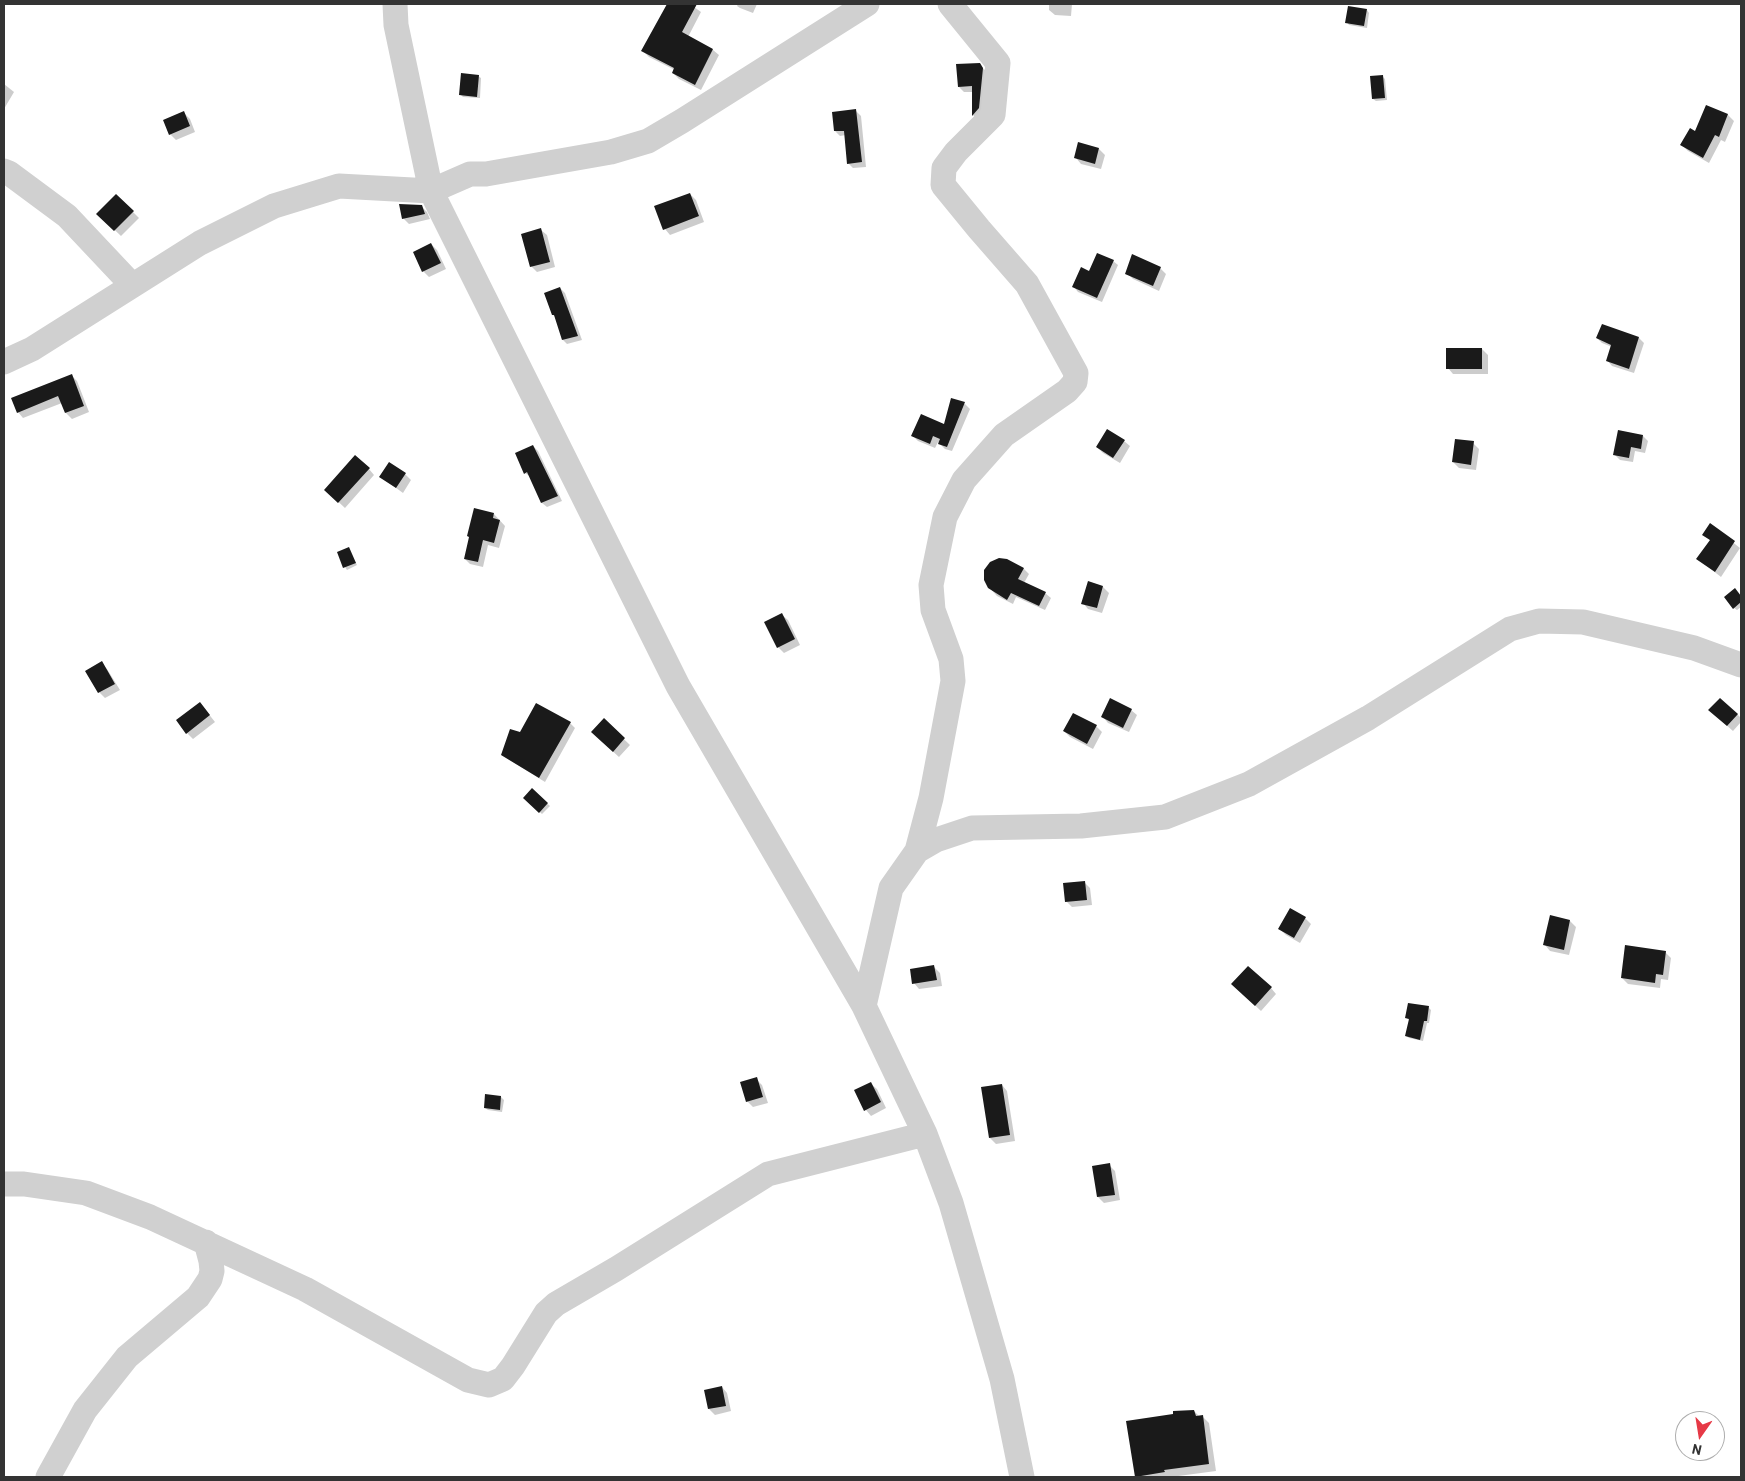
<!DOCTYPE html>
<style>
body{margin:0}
#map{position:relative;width:1745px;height:1481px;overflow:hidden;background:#fff;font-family:Barlow,sans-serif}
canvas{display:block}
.frame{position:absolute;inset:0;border:5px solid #333;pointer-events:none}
.north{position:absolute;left:1675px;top:1411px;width:50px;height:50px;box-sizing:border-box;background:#fff;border:1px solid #adadad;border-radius:50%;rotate:193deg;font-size:14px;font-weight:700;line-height:20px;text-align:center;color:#333}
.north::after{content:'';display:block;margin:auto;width:18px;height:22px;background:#e63946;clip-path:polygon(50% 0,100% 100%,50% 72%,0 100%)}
</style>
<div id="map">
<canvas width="1745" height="1481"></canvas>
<div class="frame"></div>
<div class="north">N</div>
</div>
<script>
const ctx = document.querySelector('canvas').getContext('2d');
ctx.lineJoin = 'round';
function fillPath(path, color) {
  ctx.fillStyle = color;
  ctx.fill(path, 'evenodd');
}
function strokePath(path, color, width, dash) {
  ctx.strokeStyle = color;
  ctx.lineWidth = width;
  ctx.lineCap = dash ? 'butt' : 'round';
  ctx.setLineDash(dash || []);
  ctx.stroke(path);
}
fillPath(new Path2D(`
 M668 4H690L701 12 688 37 713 50 719 55 701 90 679 79 673 73 675 70 649 57 643 51Z
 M738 4H757L753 13 740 8 737 6Z
 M1046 4H1072L1071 16 1055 15 1049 10V5Z
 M1367 10 1369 13 1367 28 1349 25 1347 22Z
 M979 65 985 70 984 114 978 120 973 115V92H964L959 87Z
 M478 76 481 78 480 98 463 97 460 94Z
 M1382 76 1385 79 1387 100 1376 101 1373 99Z
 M4 84 14 92 4 109Z
 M1707 106 1728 115 1734 121 1725 142 1721 140 1709 163 1688 151 1682 145 1695 133Z
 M856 111 861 116 866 167 853 168 848 163 846 135 840 136 835 131Z
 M184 113 190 119 195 132 176 140 170 134Z
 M1099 149 1105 155 1101 169 1081 164 1076 158Z
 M690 194 696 200 704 222 670 235 665 229Z
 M116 195 139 218 121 236 98 214Z
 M421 206 427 212 430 219 409 224 403 218Z
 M541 230 547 235 555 267 537 272 531 266Z
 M431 244 437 250 446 269 429 277 423 271Z
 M1113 261 1118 265 1102 302 1078 292 1074 287 1090 273Z
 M1160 268 1166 274 1159 291 1133 279 1127 273Z
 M560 288 565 293 582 340 567 344 563 340 557 318 553 315Z
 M1597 338H1639L1644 343 1634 373 1612 366 1607 360 1612 347 1602 343Z
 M1482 349 1488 355V374H1453L1448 368Z
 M71 375 77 381 89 412 72 419 66 413 62 403 23 418 18 412Z
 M952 400 965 404 970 409 952 451 945 449 938 442 935 448 918 441 913 436 945 425Z
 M1643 436 1648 441 1645 453 1635 451 1633 462 1620 460 1615 455Z
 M1124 441 1130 446 1120 463 1103 453 1097 447Z
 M1473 443 1479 449 1476 470 1459 468 1453 462Z
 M533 446 538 451 562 501 547 507 542 503 531 477 525 473Z
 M369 469 374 475 345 508 331 495Z
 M405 474 411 480 403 493 381 477Z
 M494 514 505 526 499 548 488 545 483 567 470 564 465 559Z
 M1711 525 1740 548 1721 577 1698 559 1711 541 1704 535Z
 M348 548 357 565 347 570 345 567Z
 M1005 559 1024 569 1029 574 1024 583 1045 593 1051 598 1045 610 1016 597 1013 604 997 596 987 585Z
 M1089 583 1103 587 1109 593 1102 613 1088 609 1083 603Z
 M1735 590 1741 597V607L1737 610 1734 608Z
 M782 615 788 620 800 645 784 653 778 647Z
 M101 663 107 669 120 690 105 698 99 692 87 671Z
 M200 703 215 722 193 739 187 733Z
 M1131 710 1137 715 1129 732 1108 723 1103 717Z
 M1737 714 1741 718V722L1733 731 1716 716Z
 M604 720 630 745 619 757 598 738Z
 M570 723 575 728 545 782 508 759 503 754 521 734Z
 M1096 726 1102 732 1093 749 1070 737 1064 731Z
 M532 790 550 806 542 814 525 798Z
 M1084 882 1090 888 1092 905 1072 907 1066 901Z
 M1290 910 1305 918 1311 924 1300 943 1286 935 1280 929Z
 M1551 917 1570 921 1576 927 1569 955 1550 951 1545 945Z
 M1665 952 1671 958 1668 980 1661 979 1660 988 1628 984 1622 978Z
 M934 967 940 973 942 986 919 989 914 983Z
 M1271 988 1276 994 1261 1011 1239 990Z
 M1428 1007 1431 1010 1429 1023H1427L1423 1041 1409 1038 1406 1036 1410 1021 1407 1018Z
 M756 1079 762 1085 768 1103 753 1107 747 1101Z
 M871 1084 877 1089 886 1108 871 1116 866 1110Z
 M1002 1085 1007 1091 1015 1141 996 1144 990 1138Z
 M501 1097 504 1100 502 1112 488 1110 485 1108Z
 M1109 1165 1115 1171 1120 1200 1104 1203 1098 1197Z
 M722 1387 727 1393 731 1411 715 1415 709 1409Z
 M1194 1411 1199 1416H1202L1209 1423 1216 1471 1171 1477H1137Z`), '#0003');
fillPath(new Path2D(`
 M667 4H697L682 32 713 49 695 85 672 73 674 68 641 51Z
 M1348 6 1367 9 1364 26 1345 23Z
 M980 63 983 68 979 108 972 116V86L958 87 956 64Z
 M461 73 479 75 477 97 459 95Z
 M1383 75 1385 98 1372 99 1370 76Z
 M1706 105 1728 114 1719 137 1715 135 1703 158 1680 145 1690 128 1695 131Z
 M856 109 862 162 847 164 844 131H834L832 112Z
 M184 111 190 126 169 135 163 120Z
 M1078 142 1099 148 1095 164 1074 158Z
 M690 193 699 216 663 230 654 206Z
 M116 194 134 211 114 231 96 214Z
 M399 204 422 205 425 214 402 219Z
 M541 228 550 262 530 267 521 234Z
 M431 243 441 263 422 272 413 252Z
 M1097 253 1114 260 1097 298 1072 287 1081 267 1089 271Z
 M1132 254 1161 267 1153 286 1125 274Z
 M560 287 578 336 562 340 554 315H552L544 293Z
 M1602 324 1639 337 1629 369 1606 361 1611 345 1596 338Z
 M1446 348H1482V369H1446Z
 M72 374 84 406 65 413 58 396 17 413 11 398Z
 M951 398 965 402 947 447 938 444 940 439 933 436 930 444 911 436 921 414 944 424Z
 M1107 429 1125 440 1113 458 1096 447Z
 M1618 430 1643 435 1641 449 1631 447 1629 458 1613 455Z
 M1455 439 1474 441 1471 465 1452 462Z
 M533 445 558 496 541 503 527 472 524 474 515 453Z
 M355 455 370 468 338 503 324 490Z
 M389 462 406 473 396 488 379 477Z
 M474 508 494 513 493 518 500 520 494 543 483 540 478 562 464 559 469 537 467 536Z
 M1710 523 1735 541 1715 572 1696 559 1710 540 1702 535Z
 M349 547 356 563 343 568 337 552Z
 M999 558 1007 559 1024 568 1018 579 1046 592 1039 606 1011 593 1007 600 988 588 984 580V570L990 562Z
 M1088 581 1103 586 1097 608 1081 604Z
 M1735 588 1741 596V602L1733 609 1724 597Z
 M782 613 795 639 777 648 764 622Z
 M102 661 115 684 98 693 85 671Z
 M1110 698 1132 709 1123 728 1101 717Z
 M1720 698 1738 714 1727 726 1708 710Z
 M200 702 210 715 186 734 176 720Z
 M536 703 571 722 539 778 501 755 510 729 520 732Z
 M1073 713 1097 725 1087 744 1063 731Z
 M604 718 625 738 613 752 591 732Z
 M532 788 548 803 539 813 523 798Z
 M1085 881 1087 900 1065 902 1063 883Z
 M1290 908 1306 917 1294 938 1278 929Z
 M1550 915 1570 920 1564 950 1543 945Z
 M1625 945 1666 951 1663 975 1656 974 1655 983 1621 978Z
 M934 965 937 980 912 984 910 969Z
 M1248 966 1272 987 1255 1006 1231 984Z
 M1408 1003 1429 1006 1427 1021H1424L1420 1040 1405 1036 1409 1019 1405 1018Z
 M757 1077 763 1097 746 1102 740 1082Z
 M871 1082 881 1102 864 1111 854 1090Z
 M1002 1084 1010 1135 989 1138 981 1087Z
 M485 1094 501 1096 500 1110 484 1108Z
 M1110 1163 1115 1195 1097 1197 1092 1166Z
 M722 1386 726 1406 708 1409 704 1390Z
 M1194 1410 1196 1416 1203 1415 1209 1464 1164 1470 1165 1472 1135 1477 1126 1421 1173 1414V1411Z`), '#1a1a1a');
strokePath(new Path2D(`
 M395 4 396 25 431 191 678 686 864 1006 925 1134 951 1203 1002 1379 1022 1477
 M4 171 9 173 67 216 132 285
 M4 362 32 349 200 243 274 206 339 186 431 191 470 174H486L611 152 648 141 682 121 867 4
 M917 851 931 798 953 681 951 659 933 610 931 585 945 517 964 480 1004 435 1067 391 1075 382 1076 373 1027 284 979 229 943 185 944 168 956 152 993 115 998 63 950 4
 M864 1006 891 888 917 851 936 840 972 828 1081 826 1165 817 1249 784 1368 718 1510 629 1539 621 1583 622 1694 648 1741 665
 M4 1184H24L86 1193 150 1217 305 1289 468 1380 489 1385 503 1379 513 1366 546 1313 556 1304 616 1269 768 1174 925 1134
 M48 1477 85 1410 127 1357 198 1297 210 1279 212 1271 211 1261 206 1242`), '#d0d0d0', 25);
</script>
